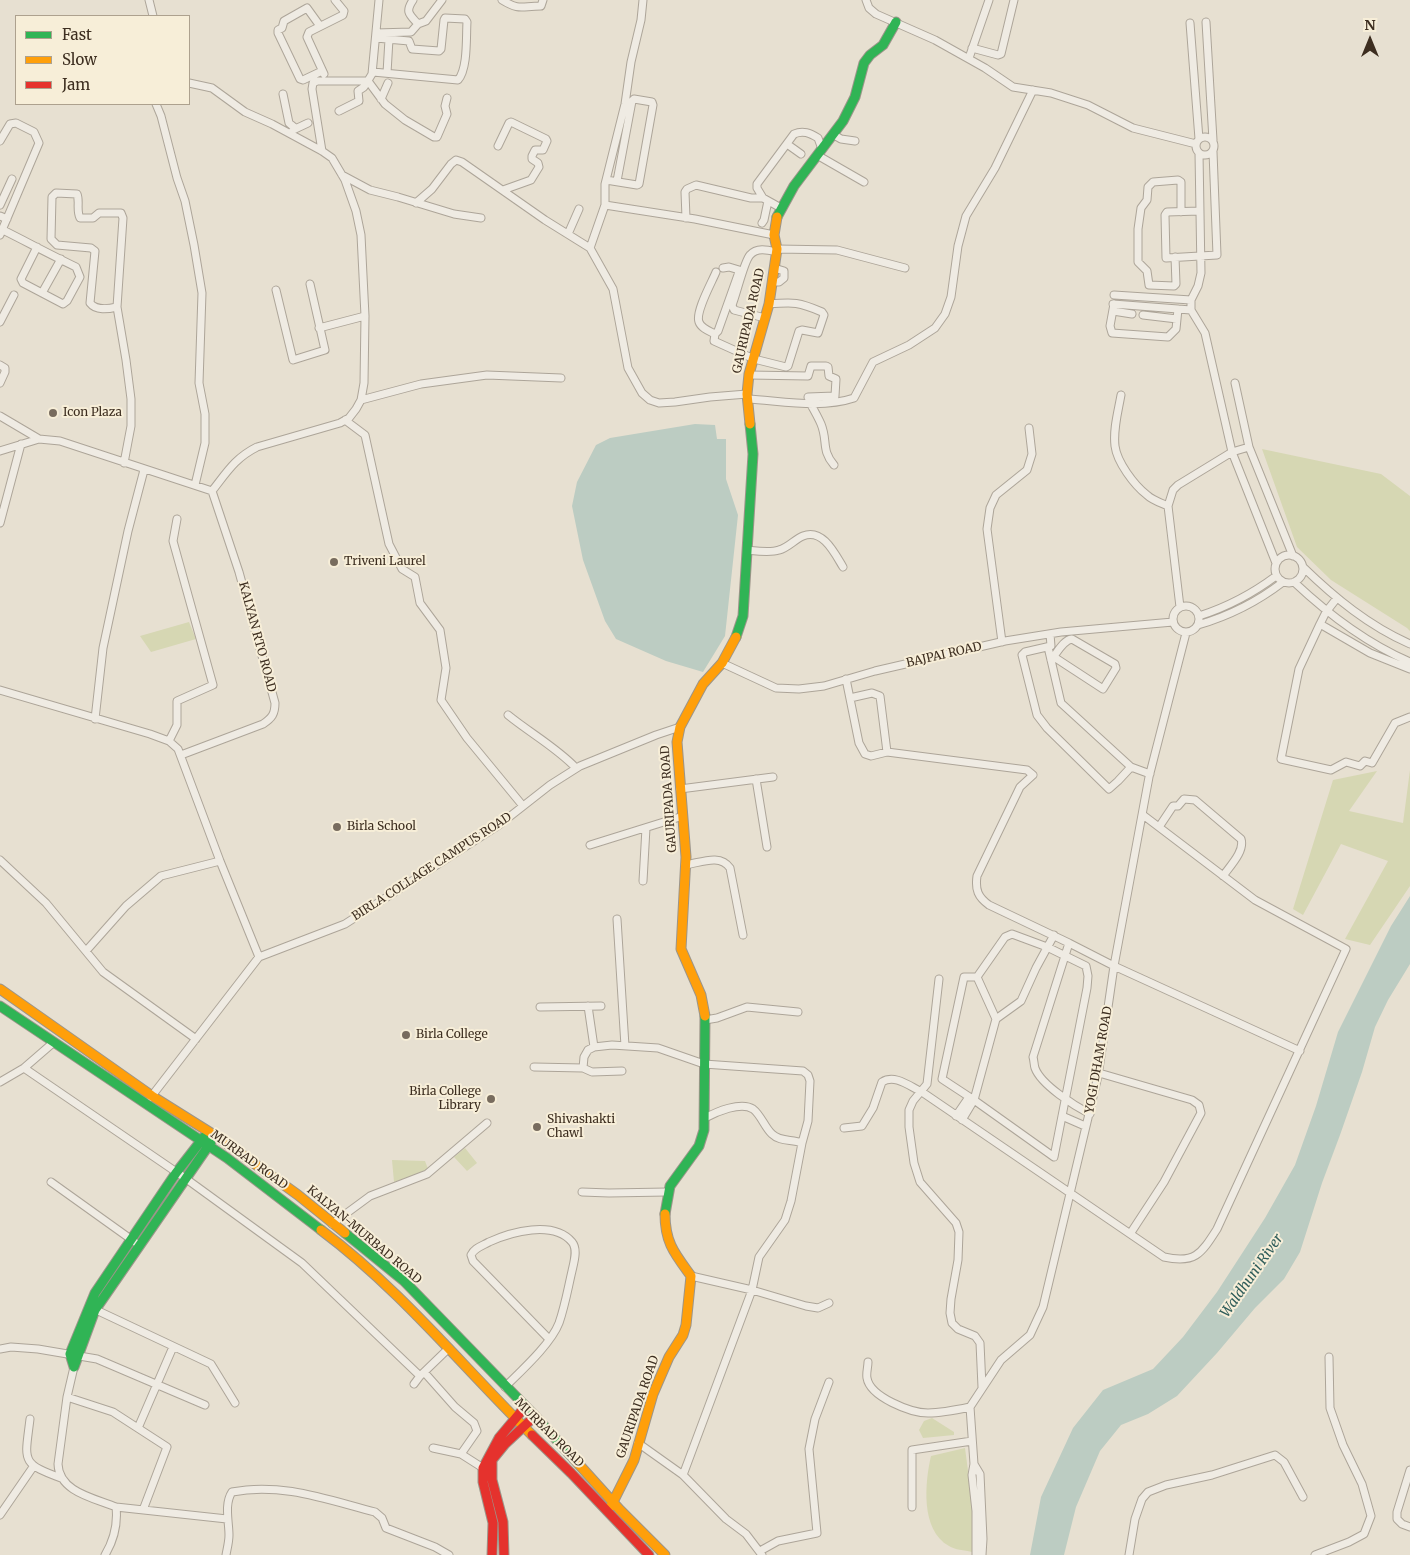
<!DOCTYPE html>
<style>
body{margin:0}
#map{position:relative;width:1410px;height:1555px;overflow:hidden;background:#e7e0d1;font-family:Merriweather,serif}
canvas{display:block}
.legend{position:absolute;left:15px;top:15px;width:175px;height:90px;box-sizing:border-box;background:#f7eed8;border:1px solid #ada18e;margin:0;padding:6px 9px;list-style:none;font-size:15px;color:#3d2e20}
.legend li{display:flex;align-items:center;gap:10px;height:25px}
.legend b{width:25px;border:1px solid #ada18e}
.north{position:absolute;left:1345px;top:15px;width:50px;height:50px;-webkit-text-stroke:4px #f7eed8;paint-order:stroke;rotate:0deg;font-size:14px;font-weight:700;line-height:20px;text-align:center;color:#3d2e20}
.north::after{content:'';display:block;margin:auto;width:18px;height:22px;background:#3d2e20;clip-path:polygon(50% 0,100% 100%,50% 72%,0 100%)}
</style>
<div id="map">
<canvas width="1410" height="1555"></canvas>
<ul class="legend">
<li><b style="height:6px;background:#30b455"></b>Fast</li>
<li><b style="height:6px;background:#ff9f0a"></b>Slow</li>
<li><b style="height:6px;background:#e5322d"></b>Jam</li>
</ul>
<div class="north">N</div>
</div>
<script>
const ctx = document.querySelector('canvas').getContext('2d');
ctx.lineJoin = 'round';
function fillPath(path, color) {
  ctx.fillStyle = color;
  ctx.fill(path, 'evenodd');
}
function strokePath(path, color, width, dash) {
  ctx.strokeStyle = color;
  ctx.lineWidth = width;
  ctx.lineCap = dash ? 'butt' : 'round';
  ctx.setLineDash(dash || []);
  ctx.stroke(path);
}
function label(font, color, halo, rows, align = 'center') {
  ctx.font = font + ' Merriweather,serif';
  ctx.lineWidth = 4;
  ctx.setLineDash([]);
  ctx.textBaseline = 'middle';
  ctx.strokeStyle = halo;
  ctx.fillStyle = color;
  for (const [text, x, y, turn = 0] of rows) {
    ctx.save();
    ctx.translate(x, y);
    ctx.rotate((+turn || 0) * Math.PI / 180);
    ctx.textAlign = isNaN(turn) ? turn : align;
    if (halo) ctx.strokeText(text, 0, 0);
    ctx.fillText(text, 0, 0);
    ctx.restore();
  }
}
fillPath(new Path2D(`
 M1262 449 1381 474 1410 496V631L1407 628 1331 580 1297 547Z
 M189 622 196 639 151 652 140 636Z
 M1410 770V886L1370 945 1345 939 1388 861 1341 844 1303 915 1293 909 1333 780 1377 771 1349 811 1403 823Z
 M465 1148 477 1163 467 1171 454 1157Z
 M392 1160 425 1161 428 1169 425 1172 394 1182Z
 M932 1418 954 1432V1435L923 1438 919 1430 924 1421Z
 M965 1448 973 1509 972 1552C964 1550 955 1550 949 1546 920 1530 925 1482 931 1456Z`), '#d6d7b3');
fillPath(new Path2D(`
 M695 424 715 425 717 439H726V479L738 515 725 636 703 672 666 661 616 639 605 621 583 560 572 506 577 482 596 445 610 438Z
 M1410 896V964L1388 1000 1375 1027 1362 1072 1340 1135 1322 1183 1300 1252 1284 1279 1255 1308 1217 1353 1177 1396 1148 1414 1121 1425 1100 1451 1076 1507 1064 1555H1030L1041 1497 1073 1428 1103 1390 1153 1369 1183 1337 1217 1292 1265 1218 1295 1165 1316 1106 1338 1032 1391 926Z`), '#bcccc2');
const street = new Path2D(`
 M149 0 153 16
 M413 0C405 12 409 14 418 24
 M502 0C520 11 521 6 541 6L543 0
 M866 0 869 8 876 14 935 40 985 68 1013 87 1051 93 1088 105 1133 128 1196 144
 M1206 22 1213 140
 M1190 23 1199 139
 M320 26 307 8 284 21 282 28 278 30V33L300 79 303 80 322 71
 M376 33 411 32 418 24 426 21 442 0
 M972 48 998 55 1001 54 1014 0
 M969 58 989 0
 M373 72 458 80C468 69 466 37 467 22L465 19 445 18 444 20 441 49 439 51 412 49 409 41 376 38
 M387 73 389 39
 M324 74 307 37 309 32 343 15 344 11 335 0
 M189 83 212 88 245 112 272 124 322 151 332 158 345 180 356 211 361 235 365 316 364 383 361 400 356 409 349 418 340 423 257 447C235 458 227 472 212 491
 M283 94 289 123 295 128
 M381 99 388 83
 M156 104 161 116 177 178 185 201 194 245 202 293 199 383 205 414V443L195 485
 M339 111 359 101 358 91 364 87 372 74 379 0
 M293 130 308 123
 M834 135 841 139 855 141
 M1196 146a9 9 0 1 1 18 0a9 9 0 1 1-18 0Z
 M0 141 10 124 16 123 34 132 39 143 0 235
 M787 144 801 154
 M498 146 509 123 511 122 546 139 547 141 543 150H535L532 156V159L538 163 539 167 531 180 503 190
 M322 151 312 89 313 83 317 81H368L385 104 405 120 434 137H437L447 114 445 106 447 98
 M1199 153 1201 273 1198 286 1191 300V310L1205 333 1232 452 1276 563
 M817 155 864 182
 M342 175 370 190 398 197 454 214 481 218
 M606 180 637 185 639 184 653 105 652 102 634 99 632 101 617 181
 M763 198 757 188V184L794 134C803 130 810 133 818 138L822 149
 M416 203 432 189 451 164 456 160 462 162 545 220 590 248 613 289 628 368 642 393 650 400 659 403 675 402 710 397 747 394
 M0 205 12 179
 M605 205V184L625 104 631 62 641 20 643 0
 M1200 211 1167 212 1165 215 1166 258 1217 255 1213 152
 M0 216 7 219
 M686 218 685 192 687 189 696 185 751 198H763L781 208
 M762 223 764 220 768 201
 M3 230C27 242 51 255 76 267L80 277 67 301 63 304 23 283 21 279 37 247
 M568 234 579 209
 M590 248 605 205 695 219 774 235
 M777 249 837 250 905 268
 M1175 257 1176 284 1174 286 1149 285 1147 271 1138 262V229L1141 208 1147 200 1148 187 1153 182 1178 180 1181 182V212
 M716 272C712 282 695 312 699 322 701 328 709 331 715 334L714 341 754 359 786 367 788 366 799 331 802 330 818 333 824 315 822 312C799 302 794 302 769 304
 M772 282H779L784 278V271L774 268
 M276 290 293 360 325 350 310 284
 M42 293 61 259
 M1114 295 1191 300
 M1113 304 1191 310
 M1114 304 1110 326 1112 333 1168 337 1176 329 1178 309
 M117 307C108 309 96 311 90 303L95 251 91 248 57 245 51 239 52 197 56 193 77 194C80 201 76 210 80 218H93L99 213H121L123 218 117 307 126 360 131 399V426L124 463
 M1113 311 1132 314
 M1143 315 1177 319
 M765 318 734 310 732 305C736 296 744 261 750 255 757 247 768 250 777 252
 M0 322 14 295
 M319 328 365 316
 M715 334 718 331 739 272V270L729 267 723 268
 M0 365 5 368V372L0 383
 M749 375 808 376 811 366H826L828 367 829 376 836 379 835 396 808 397
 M1235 383 1249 447 1293 556
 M1121 395C1118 412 1113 429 1115 446 1117 462 1134 485 1147 495 1152 500 1161 503 1168 506L1180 607
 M748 399C782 401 821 409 854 398L873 362 909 345 935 328 945 314 951 297 958 246 966 216 995 168 1033 90
 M361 400 421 384 487 375 561 378
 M810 403C814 410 818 417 821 424 828 441 821 450 834 465
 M0 416 39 439
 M345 420 365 435 389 544 402 569 415 577 420 603 440 630 446 668 441 700 467 738 523 806
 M0 451 39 439 60 441 212 491
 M1168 506 1173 490 1178 485 1232 452 1249 447
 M0 523 21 444
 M747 550C757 551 770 553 779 550 788 548 795 539 803 536 823 528 835 554 843 567
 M1275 569a14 14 0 1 1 28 0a14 14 0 1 1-28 0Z
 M1303 567C1335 598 1369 626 1410 644
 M1294 582C1329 615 1366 643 1410 662
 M1337 598 1326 612 1320 624 1370 653 1410 669
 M1173 619a13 13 0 1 1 26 0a13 13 0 1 1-26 0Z
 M1199 616C1227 607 1252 594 1276 576
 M1320 624 1299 669 1281 759 1331 770 1346 762 1360 766 1365 761 1372 763 1395 723 1410 717
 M1198 625C1229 616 1257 602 1283 582
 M1050 634 1051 646 1025 652 1022 655 1037 715 1047 728 1109 789 1118 781 1131 767 1150 774
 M1002 642 987 529 990 508 996 495 1027 470 1032 454 1029 428
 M1048 647 1061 703 1131 767
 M1051 660C1057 653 1063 640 1072 639L1115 664 1116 668 1103 689 1054 657
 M722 663 776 688 799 689 824 686 875 671 1005 641 1061 632 1173 622
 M846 679 859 743 865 754 871 756 887 752 1027 770 1033 775 1020 787 977 876C975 890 978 897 989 905L1069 943 1114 966 1300 1051
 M0 690 150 734 169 741 178 749 220 861 259 957
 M850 698 872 693 880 696 887 752
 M508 715C530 733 556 747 576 768
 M95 719 103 648 128 531 144 470
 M169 741 177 725V701L213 685 173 541 177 519
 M181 755 263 724C272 718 275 714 275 703L239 572 212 491
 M756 779 767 847
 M680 789 773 777
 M1159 827 1173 806H1178L1184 799 1195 800 1241 839C1245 851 1230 866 1223 876
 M590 845 683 816
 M0 860 46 903 103 972 196 1039
 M685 865C700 863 720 853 730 868L743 935
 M643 881 646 828
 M617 919 625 1046
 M1069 943 1033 1057C1034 1060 1034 1065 1035 1068 1041 1085 1075 1106 1090 1114
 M86 951 126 906 161 876 220 861
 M977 977 1005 937 1012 934 1047 947 1086 966 1088 976 1087 988 1054 1157 974 1100 996 1019 1021 1001 1036 968 1054 935
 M939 979 927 1084 913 1101 909 1110V1127L914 1163 920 1182 956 1223 959 1232 958 1260 951 1299 950 1313 952 1323 958 1329 975 1336 980 1343 982 1387
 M588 1006 594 1047
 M540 1007 601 1006
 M705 1020 717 1018 747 1007 798 1012
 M534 1067 583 1068 592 1072 622 1071
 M24 1068 185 1178 302 1263 420 1376
 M583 1068 584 1057 588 1050 594 1047 612 1045 658 1048 704 1064 803 1071 808 1075 810 1081 808 1121 802 1143
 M1099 1073 1192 1100 1199 1105 1201 1113 1164 1182 1130 1234
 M0 1082 24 1068 54 1042
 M151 1097 259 957 345 924 499 825 550 785 580 766 656 735 680 727
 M956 1116 969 1097
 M1062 1116 1085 1126
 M962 1120 974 1100 942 1079 964 977H977L996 1019
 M844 1128 862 1126 873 1108 882 1082C895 1074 909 1086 922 1092L1164 1257C1195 1264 1201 1254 1217 1229L1346 949 1255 900 1143 815
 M51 1182 139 1245
 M582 1192 609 1193 667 1192
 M332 1224 370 1196 427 1174 487 1123
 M691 1276 752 1290 806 1306 818 1308 829 1303
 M92 1308 211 1364 235 1403
 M0 1349 11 1347 38 1349 97 1359 205 1405
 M868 1362C868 1367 866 1373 867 1378 870 1397 911 1413 928 1413 942 1413 956 1410 970 1407
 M74 1367 67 1397 58 1464C59 1492 94 1498 116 1507 118 1525 114 1540 105 1555
 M424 1372 455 1407 474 1423 477 1431 461 1454 433 1448
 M414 1384 420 1376 449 1348
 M505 1387C521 1371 551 1344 559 1323 565 1306 568 1288 572 1271 574 1262 578 1249 572 1242 553 1220 511 1232 489 1242 482 1246 474 1248 471 1255L473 1261 549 1339
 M67 1397 113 1412 167 1447 143 1510
 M30 1419C25 1461 20 1463 61 1478
 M138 1428 173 1347
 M638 1443 683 1475 726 1519 746 1534 762 1555
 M461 1454 483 1468
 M974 1464 980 1474 983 1539 982 1555
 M1410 1470 1397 1512V1519L1402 1524 1410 1527
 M683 1475 752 1290 759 1257 785 1220 791 1201 802 1143C792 1139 780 1142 772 1134 765 1128 761 1115 753 1109 741 1101 716 1112 705 1118
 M116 1507 227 1519
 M912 1507V1450L972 1441
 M0 1515 33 1467
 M760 1551 778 1541 817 1533 809 1449 815 1419 829 1382
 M226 1555C227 1549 229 1542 229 1535 229 1522 224 1504 232 1492 281 1482 328 1500 375 1512L382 1518 386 1528 435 1547 449 1555
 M976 1555V1511L972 1475 974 1464 970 1407 1001 1360 1030 1335 1043 1307 1098 1076 1114 966 1149 777 1186 633
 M1129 1555 1135 1519 1142 1499 1148 1492 1166 1485 1212 1475 1275 1455 1284 1462 1303 1497
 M1315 1555 1349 1542 1364 1534 1371 1516 1362 1484 1343 1445 1330 1408 1329 1357`);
const fast = new Path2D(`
 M777 217 794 186 843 121 855 97 864 63 870 55 883 45 896 22
 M736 637 743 616 753 454 750 424
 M0 1006 227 1158 321 1230
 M665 1214 670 1186 699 1146 704 1130 705 1016
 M345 1233 404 1281 535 1416 574 1459
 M74 1367 70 1354 95 1293 176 1173 204 1137
 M74 1367 95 1310 211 1142`);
const slow = new Path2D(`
 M750 424 747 394 749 374 769 304 777 249 774 235 777 217
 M0 989 152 1096 219 1138 298 1195 345 1233
 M705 1016 701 995 681 949 686 857 677 742 680 727 703 684 722 663 736 637
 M321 1230C400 1289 462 1366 532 1435
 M574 1459 620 1510 665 1555
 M611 1506 634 1460 653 1394 669 1357 683 1335 686 1325 691 1276C675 1254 665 1243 665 1214`);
const jam = new Path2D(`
 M532 1435 571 1473 649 1555
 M492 1555 493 1523 483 1482V1468L499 1438 525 1407
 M504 1555 503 1522 492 1480V1460L505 1444 535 1416`);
strokePath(street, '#ada599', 9);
strokePath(fast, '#9c958a', 11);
strokePath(slow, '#9c958a', 11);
strokePath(jam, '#9c958a', 11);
strokePath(street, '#efebe3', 7);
strokePath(fast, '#30b455', 9);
strokePath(slow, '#ff9f0a', 9);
strokePath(jam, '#e5322d', 9);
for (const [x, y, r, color] of [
 [53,413,5,"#786c5e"],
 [334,562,5,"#786c5e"],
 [337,827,5,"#786c5e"],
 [406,1035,5,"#786c5e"],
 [491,1099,5,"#786c5e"],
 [537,1127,5,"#786c5e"]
]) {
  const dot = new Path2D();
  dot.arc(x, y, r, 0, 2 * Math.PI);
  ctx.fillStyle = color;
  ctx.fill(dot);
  strokePath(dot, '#f7eed8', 2);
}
label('12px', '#3d2e20', '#f7eed8', [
 ["GAURIPADA ROAD",749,321,-77],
 ["KALYAN RTO ROAD",257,637,75],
 ["BAJPAI ROAD",944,655,-13],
 ["GAURIPADA ROAD",669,799,-94],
 ["BIRLA COLLAGE CAMPUS ROAD",432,867,-33],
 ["YOGI DHAM ROAD",1099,1060,-80],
 ["MURBAD ROAD",249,1160,36],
 ["KALYAN-MURBAD ROAD",364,1235,40],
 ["GAURIPADA ROAD",638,1407,-71],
 ["MURBAD ROAD",549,1433,45]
]);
label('12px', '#3d2e20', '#f7eed8', [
 ["Icon Plaza",63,413],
 ["Triveni Laurel",344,562],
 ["Birla School",347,827],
 ["Birla College",416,1035],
 ["Birla College",481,1092,"right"],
 ["Library",481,1106,"right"],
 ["Shivashakti",547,1120],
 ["Chawl",547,1134]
], 'left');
label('italic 14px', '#2f5d5a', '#f7eed8', [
 ["Waldhuni River",1252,1276,-55]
]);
</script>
